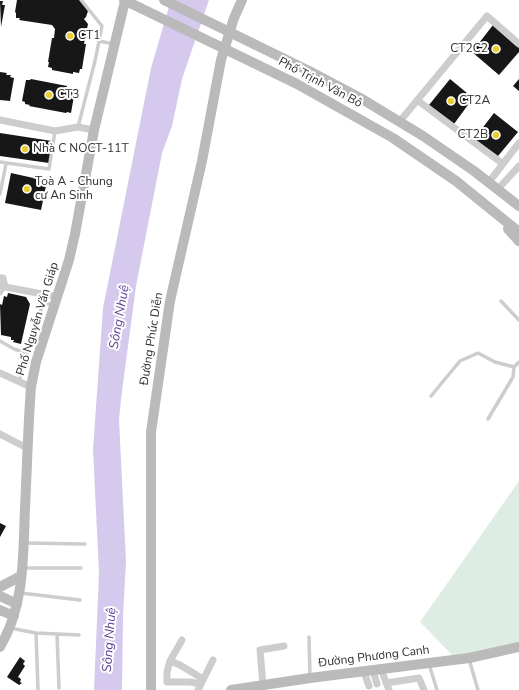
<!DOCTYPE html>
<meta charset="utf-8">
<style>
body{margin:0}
canvas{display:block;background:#fff}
</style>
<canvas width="519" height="690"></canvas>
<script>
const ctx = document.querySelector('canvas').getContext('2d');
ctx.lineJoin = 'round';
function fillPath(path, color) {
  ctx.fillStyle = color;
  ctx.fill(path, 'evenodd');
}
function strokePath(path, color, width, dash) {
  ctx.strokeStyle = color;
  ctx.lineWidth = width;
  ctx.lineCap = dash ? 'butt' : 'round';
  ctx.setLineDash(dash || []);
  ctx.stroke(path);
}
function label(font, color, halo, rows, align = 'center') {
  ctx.font = font + ' "Nunito Sans",sans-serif';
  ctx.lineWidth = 4;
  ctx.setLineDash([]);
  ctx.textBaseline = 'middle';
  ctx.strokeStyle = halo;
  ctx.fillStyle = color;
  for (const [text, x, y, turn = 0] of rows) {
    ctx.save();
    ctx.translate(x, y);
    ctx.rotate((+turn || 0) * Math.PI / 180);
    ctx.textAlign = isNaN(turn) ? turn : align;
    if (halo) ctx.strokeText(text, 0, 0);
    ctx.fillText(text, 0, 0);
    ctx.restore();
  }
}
fillPath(new Path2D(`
 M519 481V647L457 660 420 622Z`), '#deede4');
fillPath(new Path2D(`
 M171 0H209L182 79 172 126 162 153 136 286 121 399 119 420 126 561 123 617 122 690H94L99 573 93 449 103 308 151 68Z`), '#d5caed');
fillPath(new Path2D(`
 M17 0H82L88 11 86 17 84 19 88 24 84 44H86L82 69H80L79 73 73 72V74L52 70V68L48 67 49 62H48L52 38H54L55 29 52 25 19 20 20 18H16V13L15 12Z
 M0 1H3L2 5H5L1 27Z
 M493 25 519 47V52L499 75 472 52Z
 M0 72 7 73 6 75H11L10 77 14 78 10 101 0 100Z
 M31 79 67 86V87H71V89L75 90 71 113 67 112 66 113 29 106 30 105 25 104V102L22 101 26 80H30Z
 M450 79 473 98 454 124 429 105Z
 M519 79V91L513 86Z
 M494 113 518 132 498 156 474 139Z
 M0 133 52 141 49 163 0 156Z
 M11 173 47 181 41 210 5 203Z
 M8 293 26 297 30 304 21 344 13 342 14 340H11V337L1 335 0 304 2 305 4 296 7 297Z
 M0 523 6 526 0 537Z
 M20 657 25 661 23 664 25 666 18 677 21 679 20 682 22 683 19 685 7 677Z`), '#171717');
strokePath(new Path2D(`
 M99 41 114 44
 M78 127 95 61 102 26 81 0
 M0 162 49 169 55 131
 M0 194 6 164
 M0 294 5 287
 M501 301 519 320
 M0 341 14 349 27 353
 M19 381 43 303 54 305
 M431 396 460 361 478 353 495 362 514 367 519 362
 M488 419 513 377 514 367
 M25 543 85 544
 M23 568H81
 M21 593 80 600
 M10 628 36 633 79 635
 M36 633 38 690
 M57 634 59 688
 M309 637 310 677
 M469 659 478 690
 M429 664 437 690`), '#cdcdcd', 3.5);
strokePath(new Path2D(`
 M417 100 503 164
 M0 120 55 131 78 127 94 130
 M400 121 487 16 519 44
 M489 182 519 143
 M498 189 519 166
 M0 278H3L5 287
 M0 286 58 297
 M0 373 31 387
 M0 434 27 448
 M170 661 182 640
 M381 669 389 690
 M373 670 377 684
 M364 672 369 686
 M386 683 419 678 424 690
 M201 684 190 682H167V672L170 661 180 665 203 679
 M263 685 260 650 284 646
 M198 690 213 660`), '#cdcdcd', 7);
strokePath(new Path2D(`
 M124 0 297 84 393 138 456 181 519 232
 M164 0 309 71 362 99 423 136 474 171 519 206
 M508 229 519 241
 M0 587 21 576
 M0 596 17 604
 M0 610 14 616
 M0 647C25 605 23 556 25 508 27 468 28 427 31 387L36 362 69 260 75 234 94 130 125 1
 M151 690V432L170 301 202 161 221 60 234 18 242 0
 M231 690 310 678 469 658 519 647`), '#bababa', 10);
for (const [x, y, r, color] of [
 [70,36,4,"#e8ce30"],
 [496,49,4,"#e8ce30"],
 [49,95,4,"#e8ce30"],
 [451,101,4,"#e8ce30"],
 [496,135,4,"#e8ce30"],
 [25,149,4,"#e8ce30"],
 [27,189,4,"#e8ce30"]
]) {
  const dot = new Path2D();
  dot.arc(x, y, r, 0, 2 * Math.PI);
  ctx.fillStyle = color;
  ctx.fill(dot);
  strokePath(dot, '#fff', 1.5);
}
label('12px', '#303030', '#fff', [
 ["CT1",78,36],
 ["CT2C2",488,49,"right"],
 ["CT3",57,95],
 ["CT2A",459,101],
 ["CT2B",488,135,"right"],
 ["Nhà C NOCT-11T",33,149],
 ["Toà A - Chung",35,182],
 ["cư An Sinh",35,196]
], 'left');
label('12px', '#303030', '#fff', [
 ["Phố Trịnh Văn Bô",320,83,28],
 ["Phố Nguyễn Văn Giáp",38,319,-73],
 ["Đường Phúc Diễn",152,339,-81],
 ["Đường Phương Canh",374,657,-7]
]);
label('italic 13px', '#583c94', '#fff', [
 ["Sông Nhuệ",120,317,-80],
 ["Sông Nhuệ",110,640,-86]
]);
</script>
